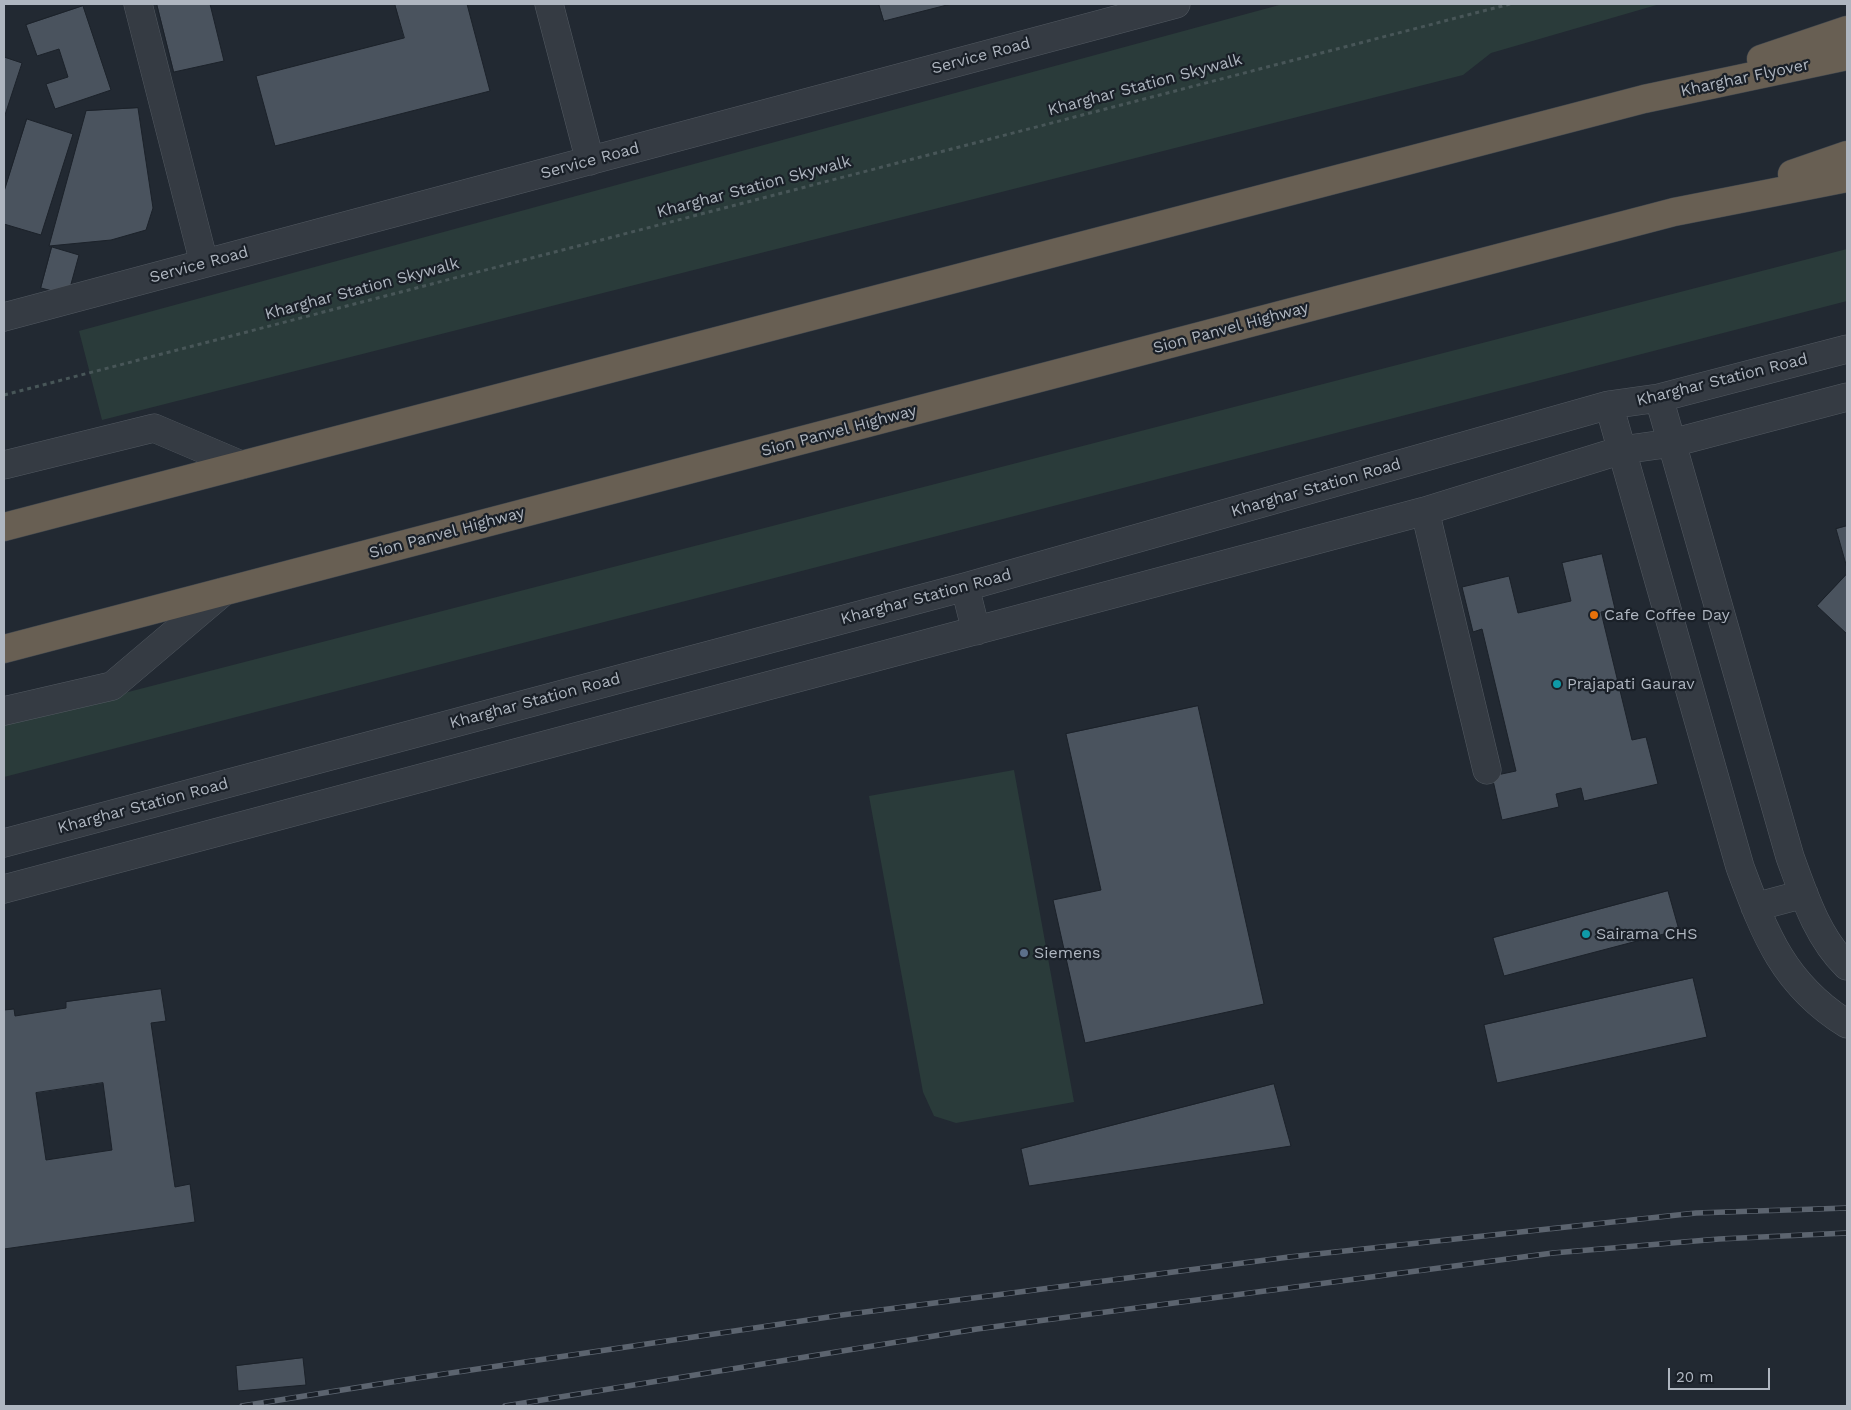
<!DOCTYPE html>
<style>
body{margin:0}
#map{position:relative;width:1851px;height:1410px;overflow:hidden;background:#222932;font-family:"Work Sans",sans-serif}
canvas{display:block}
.frame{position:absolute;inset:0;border:5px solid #afb6c0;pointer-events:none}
.scale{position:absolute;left:1668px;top:1368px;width:102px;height:22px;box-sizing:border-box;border:2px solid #afb6c0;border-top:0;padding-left:6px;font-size:15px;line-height:18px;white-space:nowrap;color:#afb6c0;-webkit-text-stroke:4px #1a2028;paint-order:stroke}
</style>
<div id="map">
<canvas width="1851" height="1410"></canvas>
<div class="frame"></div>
<div class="scale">20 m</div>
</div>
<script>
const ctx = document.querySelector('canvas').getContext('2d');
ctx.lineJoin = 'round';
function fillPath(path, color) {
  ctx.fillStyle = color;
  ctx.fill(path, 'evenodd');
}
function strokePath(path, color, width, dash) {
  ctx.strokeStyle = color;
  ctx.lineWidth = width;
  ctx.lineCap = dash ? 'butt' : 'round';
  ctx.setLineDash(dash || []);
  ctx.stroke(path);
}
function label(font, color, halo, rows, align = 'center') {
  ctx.font = font + ' "Work Sans",sans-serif';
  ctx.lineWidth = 4.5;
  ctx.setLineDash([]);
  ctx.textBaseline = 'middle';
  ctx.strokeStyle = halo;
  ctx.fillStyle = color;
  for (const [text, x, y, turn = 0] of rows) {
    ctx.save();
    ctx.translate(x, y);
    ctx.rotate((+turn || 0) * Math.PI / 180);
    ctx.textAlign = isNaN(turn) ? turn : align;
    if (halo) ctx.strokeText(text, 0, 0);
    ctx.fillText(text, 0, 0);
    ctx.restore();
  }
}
fillPath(new Path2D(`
 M1283 4H1660L1491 53 1463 75 102 420 79 331Z
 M1847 249V301L4 777V724Z
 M1014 770 1074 1102 956 1123 934 1116 923 1092 869 796Z`), '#2a3b3a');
const building = new Path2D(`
 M157 4H210L224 61 174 72Z
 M395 4H467L490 91 275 146 256 76 404 38Z
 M879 4H951L884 21Z
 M83 6 111 90 55 109 46 84 68 77 59 49 37 56 26 25Z
 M4 57 22 63 4 118Z
 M138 108 153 208 146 230 111 240 49 246 86 111Z
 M27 119 73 134 41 235 4 224V192Z
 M52 247 79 255 68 295 41 288Z
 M1847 526V568L1836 529Z
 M1602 554 1615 609 1601 612 1632 740 1646 737 1658 784 1584 801 1581 788 1556 794 1559 807 1502 820 1492 776 1516 771 1482 629 1473 632 1462 587 1509 576 1518 613 1571 601 1562 563Z
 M1847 574V634L1817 606Z
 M1198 706 1264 1004 1085 1043 1053 900 1101 890 1066 734Z
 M1668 891 1679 930 1504 976 1493 938Z
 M1693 978 1707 1037 1497 1083 1484 1025Z
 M161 989 166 1021 151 1023 175 1187 190 1184 195 1222 4 1249V1010L14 1009 15 1016 66 1008V1002ZM103 1083 112 1150 46 1160 36 1093Z
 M1274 1084 1291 1146 1029 1186 1021 1149Z
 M303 1358 306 1385 238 1391 236 1366Z`);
fillPath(building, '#4a535e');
strokePath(building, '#1c222a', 1);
const minor = new Path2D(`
 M138 4 204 263
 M549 4 590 161
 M4 317 1176 4
 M1659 398 1790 857C1804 895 1817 937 1847 966
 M1609 405 1740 867C1765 934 1783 984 1847 1024
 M4 465 154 428 241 465
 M1425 511 1487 770
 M965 587 976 631
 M4 711 112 686 223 592
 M4 843 965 587 1609 405 1659 398 1847 349
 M4 889 1425 511 1622 450 1672 443 1847 397
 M1755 907 1804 894`);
const highway = new Path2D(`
 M1761 59 1847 30
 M1792 174 1847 155
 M4 527 1644 99 1847 56
 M4 649 1674 212 1847 178`);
strokePath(minor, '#525961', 29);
strokePath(highway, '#3f464e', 29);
strokePath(new Path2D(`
 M4 395 1510 4`), '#485658', 3, [4, 4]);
strokePath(minor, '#353b43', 28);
strokePath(highway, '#685f53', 28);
const rail = new Path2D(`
 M242 1406 417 1378 842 1315 1289 1257 1696 1213 1847 1208
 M505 1406 977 1329 1553 1253 1719 1239 1847 1233`);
strokePath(rail, '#5c646f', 5.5);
strokePath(rail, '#1a2028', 4, [11]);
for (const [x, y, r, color] of [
 [1594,615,5,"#e8710a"],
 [1557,684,5,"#0f9aa8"],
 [1586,934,5,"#0f9aa8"],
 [1024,953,5,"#5c6f8a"]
]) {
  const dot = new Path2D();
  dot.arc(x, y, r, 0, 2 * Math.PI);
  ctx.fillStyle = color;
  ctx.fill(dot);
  strokePath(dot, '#1a2028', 2);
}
label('16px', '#afb6c0', '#1a2028', [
 ["Service Road",981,56,-15],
 ["Kharghar Flyover",1745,78,-12],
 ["Kharghar Station Skywalk",1145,85,-15],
 ["Service Road",590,161,-15],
 ["Kharghar Station Skywalk",754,187,-15],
 ["Service Road",199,265,-15],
 ["Kharghar Station Skywalk",362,289,-15],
 ["Sion Panvel Highway",1231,328,-15],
 ["Kharghar Station Road",1722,380,-14],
 ["Sion Panvel Highway",839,431,-15],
 ["Kharghar Station Road",1316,488,-16],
 ["Sion Panvel Highway",447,533,-15],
 ["Kharghar Station Road",926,597,-15],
 ["Kharghar Station Road",535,701,-15],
 ["Kharghar Station Road",143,806,-15]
]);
label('16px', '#afb6c0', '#1a2028', [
 ["Cafe Coffee Day",1604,615],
 ["Prajapati Gaurav",1567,684],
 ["Sairama CHS",1596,934],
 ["Siemens",1034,953]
], 'left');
</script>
